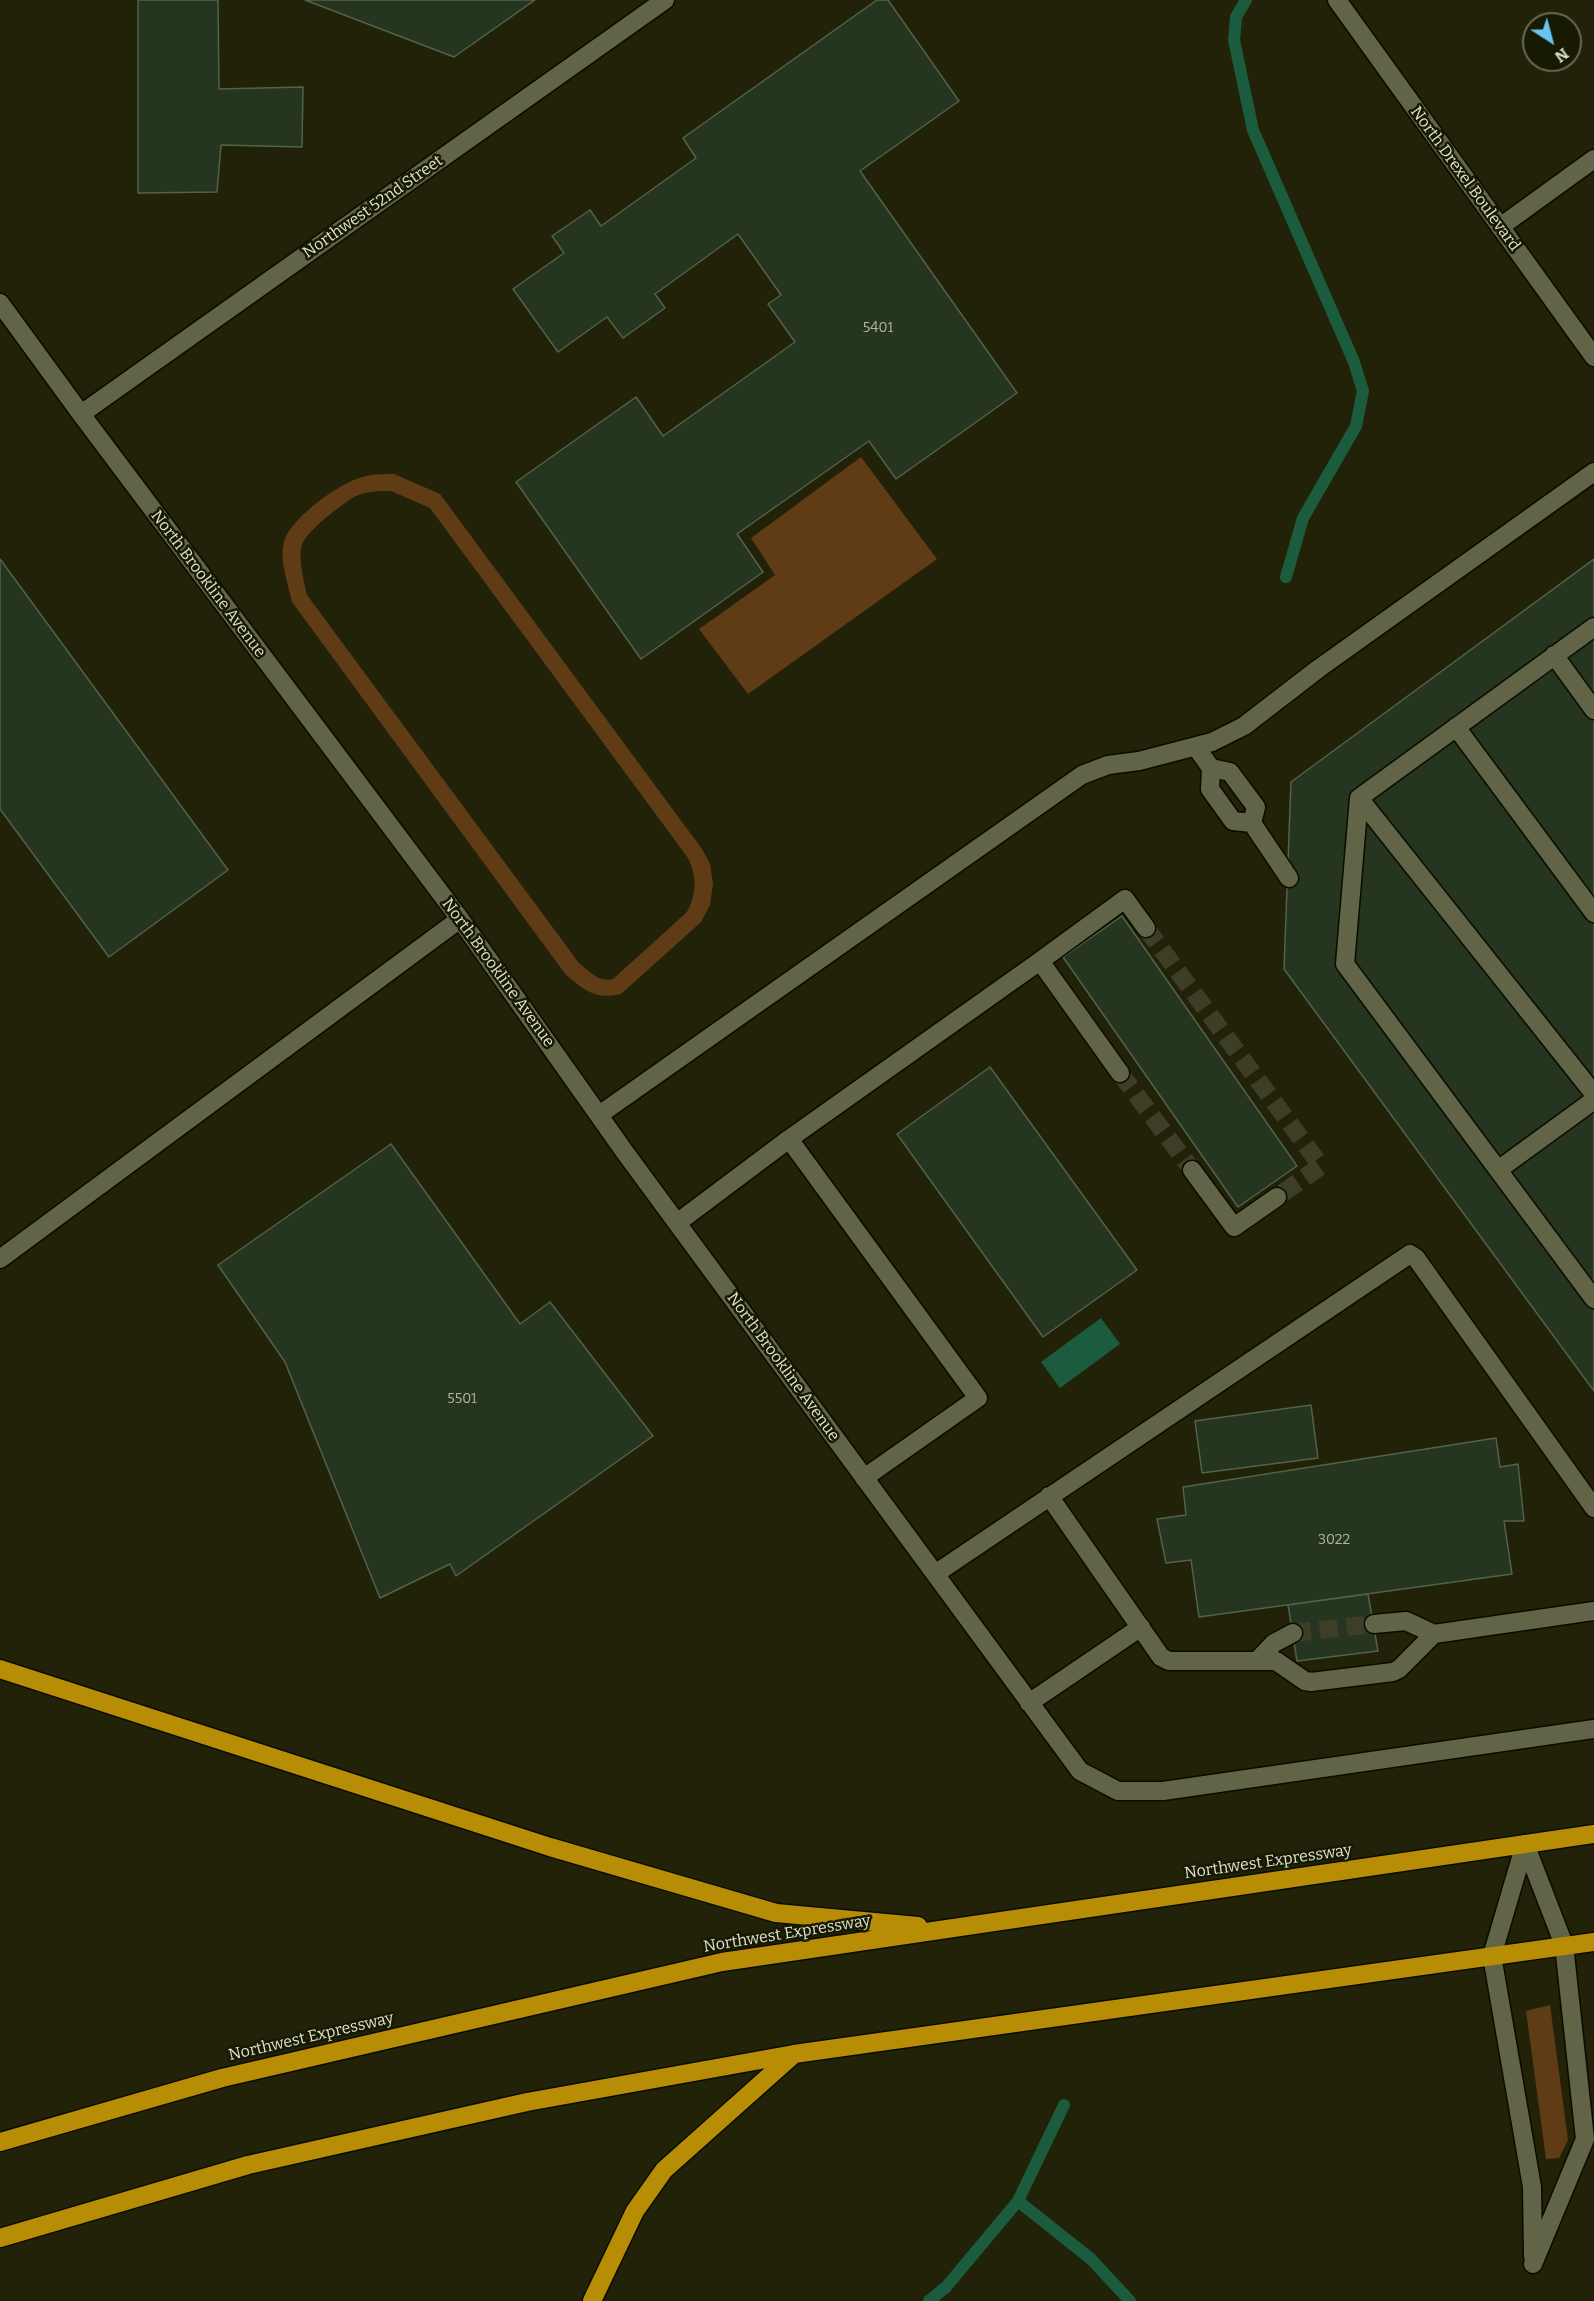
<!DOCTYPE html>
<style>
body{margin:0}
#map{position:relative;width:1594px;height:2301px;overflow:hidden;background:#212208;font-family:Bitter,serif}
canvas{display:block}
.north{position:absolute;left:1522px;top:12px;width:60px;height:60px;box-sizing:border-box;background:#181901;border:2px solid #676954;border-radius:50%;rotate:144deg;font-size:16px;font-weight:700;line-height:24px;text-align:center;color:#dee0d0}
.north::after{content:'';display:block;margin:auto;width:21px;height:27px;background:#68c4f0;clip-path:polygon(50% 0,100% 100%,50% 72%,0 100%)}
</style>
<div id="map">
<canvas width="1594" height="2301"></canvas>
<div class="north">N</div>
</div>
<script>
const ctx = document.querySelector('canvas').getContext('2d');
ctx.lineJoin = 'round';
function fillPath(path, color) {
  ctx.fillStyle = color;
  ctx.fill(path, 'evenodd');
}
function strokePath(path, color, width, dash) {
  ctx.strokeStyle = color;
  ctx.lineWidth = width;
  ctx.lineCap = dash ? 'butt' : 'round';
  ctx.setLineDash(dash || []);
  ctx.stroke(path);
}
function label(font, color, halo, rows, align = 'center') {
  ctx.font = font + ' Bitter,serif';
  ctx.lineWidth = 5;
  ctx.setLineDash([]);
  ctx.textBaseline = 'middle';
  ctx.strokeStyle = halo;
  ctx.fillStyle = color;
  for (const [text, x, y, turn = 0] of rows) {
    ctx.save();
    ctx.translate(x, y);
    ctx.rotate((+turn || 0) * Math.PI / 180);
    ctx.textAlign = isNaN(turn) ? turn : align;
    if (halo) ctx.strokeText(text, 0, 0);
    ctx.fillText(text, 0, 0);
    ctx.restore();
  }
}
fillPath(new Path2D(`
 M861 457 937 559 748 694 699 629 775 575 751 538Z
 M394 474 440 494 702 849 710 864 713 884 710 905 701 922 621 994C595 1000 586 991 566 975L292 602C288 583 279 560 284 542 290 518 343 480 366 476 375 474 385 474 394 474ZM391 491 430 508 688 858C697 877 697 893 687 912L613 979C599 983 589 971 579 963L307 595C304 580 299 563 301 548 303 533 341 505 354 497 366 491 379 491 391 491Z
 M1550 2005 1568 2140 1559 2158 1546 2159 1526 2011Z`), '#5f3c16');
fillPath(new Path2D(`
 M1101 1318 1120 1344 1060 1388 1041 1362Z`), '#1c5c3e');
strokePath(new Path2D(`
 M1246 0 1236 17 1234 40 1253 130 1354 362 1363 391 1356 426 1303 518 1286 577
 M1018 2201 1091 2259 1130 2301
 M929 2301 946 2287 1018 2201 1064 2105`), '#1c5c3e', 12);
const building = new Path2D(`
 M138 0H218L219 89 303 87 302 147 221 145 217 192 138 193Z
 M305 0H535L454 57Z
 M877 0H888L959 101 860 171 1017 393 896 479 869 441 737 534 763 572 641 659 516 482 636 397 663 436 795 342 768 304 781 295 738 234 655 294 665 308 623 338 607 317 558 352 513 289 564 253 552 236 590 210 601 226 696 158 683 138Z
 M0 559 228 870 109 957 0 809Z
 M1594 559V1391L1284 969 1291 782Z
 M1122 916 1297 1166 1238 1207 1063 957Z
 M990 1067 1137 1270 1043 1337 897 1134Z
 M391 1144 520 1324 550 1302 653 1436 456 1576 450 1564 380 1598 285 1362 218 1265Z
 M1311 1405 1318 1458 1202 1473 1195 1421Z
 M1496 1438 1500 1467 1518 1464 1524 1521H1504L1512 1574 1199 1617 1191 1560 1166 1563 1157 1519 1186 1515 1183 1487Z
 M1368 1594 1378 1651 1297 1661 1288 1605Z`);
fillPath(building, '#26351f');
strokePath(building, '#52634a', 1.5);
strokePath(new Path2D(`
 M1146 928 1321 1166 1277 1197
 M1120 1073 1192 1170
 M1293 1633 1374 1624`), '#3d3e26', 18, [18, 9]);
const minor = new Path2D(`
 M1337 0 1594 357
 M1500 227 1594 159
 M0 303 81 414 460 919 624 1151 1080 1771 1118 1791H1163L1594 1729
 M81 414 665 0
 M1594 627 1359 798 1345 964 1594 1299
 M1554 655 1594 710
 M1456 727 1594 913
 M1196 747 1211 768 1210 789 1233 821 1252 823 1256 807 1230 772 1211 768
 M1359 798 1594 1094
 M1252 823 1289 878
 M1040 961 1125 899 1146 928
 M599 1115 1082 775 1108 765 1139 761 1212 742 1244 726 1318 669 1594 472
 M789 1139 1040 961 1120 1073
 M1192 1170 1234 1227 1277 1197
 M1498 1170 1594 1100
 M677 1223 789 1139 978 1398 864 1478
 M0 1259 460 919
 M1049 1496 1161 1657 1169 1661H1276L1305 1681 1311 1682 1393 1672 1399 1669 1434 1634 1594 1611
 M935 1574 1410 1254 1416 1258 1594 1508
 M1374 1624 1406 1621 1434 1634
 M1257 1661 1274 1643 1293 1633
 M1029 1703 1141 1627
 M1525 1844 1564 1945 1585 2139 1533 2264
 M1525 1844 1492 1956 1532 2187 1533 2256`);
const highway = new Path2D(`
 M0 1669 550 1847 776 1913 918 1926
 M0 2142 222 2078 722 1962 1594 1834
 M0 2238 248 2165 527 2102 794 2054 1594 1942
 M592 2301 635 2211 664 2170 793 2055`);
strokePath(minor, '#0b0b00', 21);
strokePath(highway, '#0b0b00', 21);
strokePath(minor, '#626448', 18);
strokePath(highway, '#b68d04', 18);
label('14px', '#b0b5a4', null, [
 ["5401",878,328],
 ["5501",462,1399],
 ["3022",1334,1540]
]);
label('16px', '#dee0d0', '#181901', [
 ["North Drexel Boulevard",1465,179,54],
 ["Northwest 52nd Street",373,207,-35],
 ["North Brookline Avenue",208,584,53],
 ["North Brookline Avenue",498,973,54],
 ["North Brookline Avenue",783,1367,54],
 ["Northwest Expressway",1268,1862,-8],
 ["Northwest Expressway",787,1934,-9],
 ["Northwest Expressway",311,2037,-13]
]);
</script>
